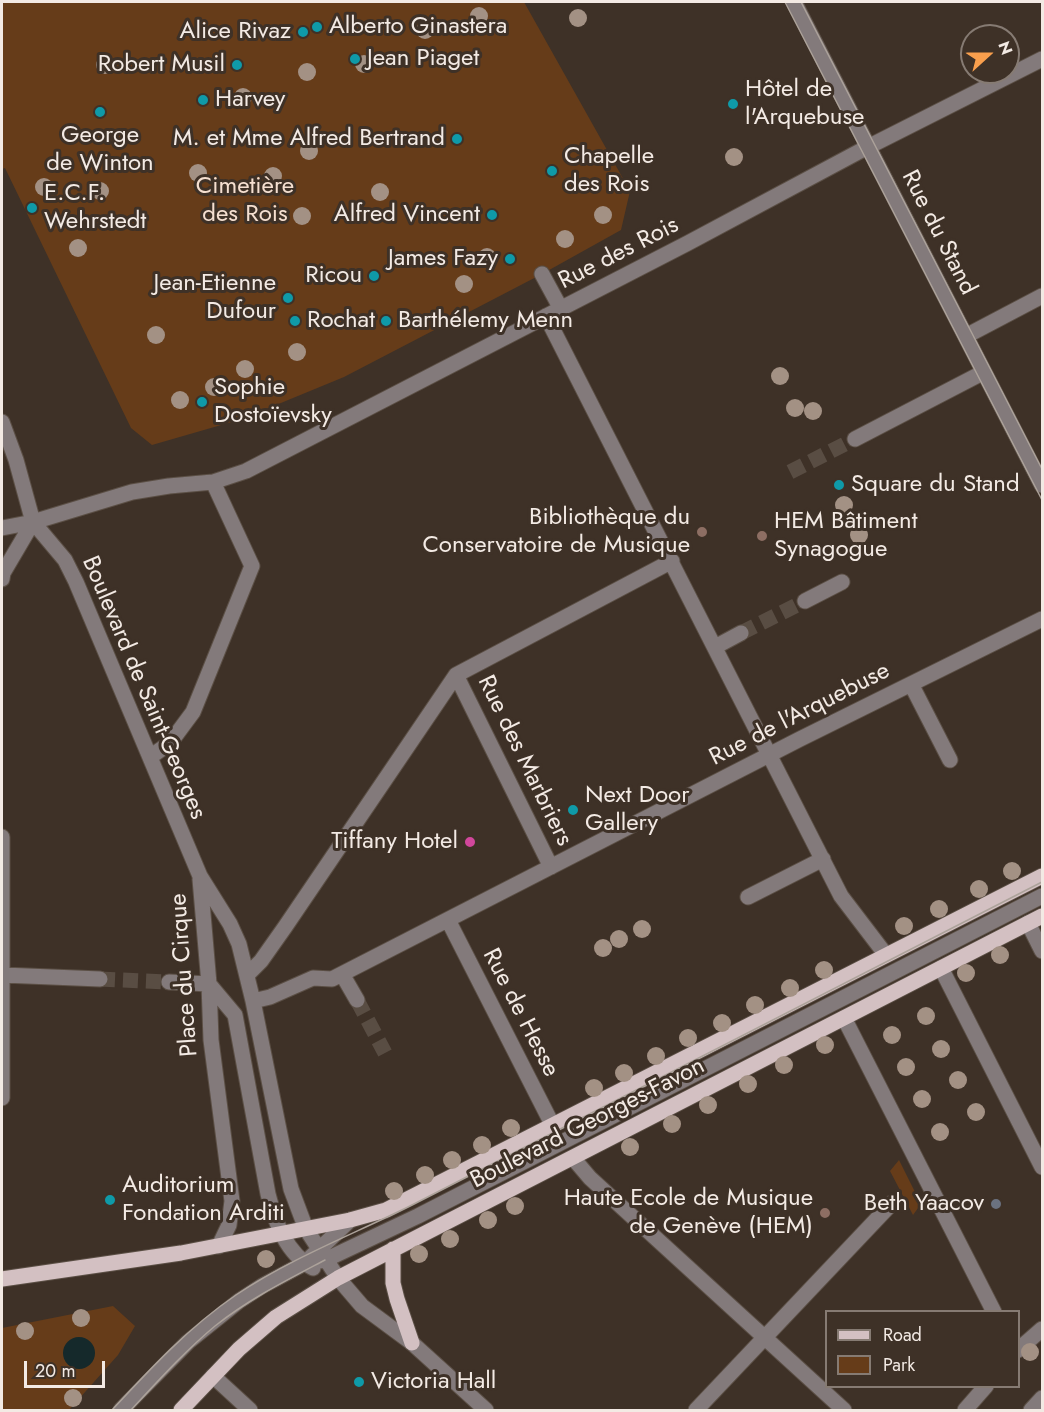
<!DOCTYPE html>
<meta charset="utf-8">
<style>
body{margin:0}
#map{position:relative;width:1044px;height:1412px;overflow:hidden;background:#3e3127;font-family:Jost,sans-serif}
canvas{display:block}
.frame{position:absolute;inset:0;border:3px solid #f3eae4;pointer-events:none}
.legend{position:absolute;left:825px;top:1310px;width:195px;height:78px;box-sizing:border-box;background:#3e3127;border:2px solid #867b73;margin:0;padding:8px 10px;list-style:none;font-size:18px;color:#f3eae4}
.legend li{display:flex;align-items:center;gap:12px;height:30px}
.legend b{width:30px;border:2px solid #867b73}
.north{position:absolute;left:960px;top:24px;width:60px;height:60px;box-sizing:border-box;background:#3e3127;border:2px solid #867b73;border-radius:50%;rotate:69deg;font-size:16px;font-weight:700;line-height:24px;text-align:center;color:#f3eae4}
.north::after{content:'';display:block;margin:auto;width:21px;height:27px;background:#f99f4d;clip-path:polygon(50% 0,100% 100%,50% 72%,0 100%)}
.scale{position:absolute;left:24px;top:1361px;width:81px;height:27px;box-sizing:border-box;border:3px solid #f3eae4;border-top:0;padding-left:8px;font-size:18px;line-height:21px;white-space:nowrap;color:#f3eae4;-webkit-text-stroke:4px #3e3127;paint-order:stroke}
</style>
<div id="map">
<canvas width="1044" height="1412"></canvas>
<div class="frame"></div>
<ul class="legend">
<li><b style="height:8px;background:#d3c0c2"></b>Road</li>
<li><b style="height:16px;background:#663c19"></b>Park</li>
</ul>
<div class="north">N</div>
<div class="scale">20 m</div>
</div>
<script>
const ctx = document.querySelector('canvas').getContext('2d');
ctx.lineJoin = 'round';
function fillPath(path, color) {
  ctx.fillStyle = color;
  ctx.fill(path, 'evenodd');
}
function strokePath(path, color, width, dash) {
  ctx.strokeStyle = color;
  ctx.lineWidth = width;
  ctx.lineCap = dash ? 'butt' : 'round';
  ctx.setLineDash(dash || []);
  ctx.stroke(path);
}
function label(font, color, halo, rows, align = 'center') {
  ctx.font = font + ' Jost,sans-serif';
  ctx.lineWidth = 6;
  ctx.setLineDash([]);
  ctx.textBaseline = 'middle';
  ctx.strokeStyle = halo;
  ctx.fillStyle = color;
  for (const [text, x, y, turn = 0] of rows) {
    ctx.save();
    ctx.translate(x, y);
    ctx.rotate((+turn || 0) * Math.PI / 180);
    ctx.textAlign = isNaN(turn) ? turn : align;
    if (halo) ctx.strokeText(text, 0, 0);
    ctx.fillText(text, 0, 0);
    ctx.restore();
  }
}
fillPath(new Path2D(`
 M2 2H524L630 191 621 230 542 274 344 377 242 419 152 445 131 428 5 168 2 169Z
 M899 1160 921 1204 913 1215 890 1171Z
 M113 1306 135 1326 118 1355 69 1410H2V1328Z`), '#663c19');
fillPath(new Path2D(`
 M63 1353a16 16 0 1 1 32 0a16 16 0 1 1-32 0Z`), '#15292b');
strokePath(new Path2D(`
 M790 472 855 439
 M741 633 805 601
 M100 979 169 982
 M357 1000 385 1053`), '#594d43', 15, [15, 8]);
const minor = new Path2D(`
 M794 2 1042 485
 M542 274 561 309
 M546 316 841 896 886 955
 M966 336 1042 296
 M2 422 16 460 33 522 65 560 76 582 200 876 230 924 239 944 253 1001 291 1189 306 1229 338 1278 362 1306 412 1343 486 1410
 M855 439 984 372
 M2 528 33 522 132 492 169 486 213 482 246 471 688 243 862 150 1042 59
 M2 579 3 573 33 522
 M805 601 842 582
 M715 647 741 633
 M456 675 551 867
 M911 684 950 760
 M150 757 170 743 193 712 252 566 213 482
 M2 837V1098
 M200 879 209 984 211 1040 232 1201 229 1225 219 1246
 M748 897 823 859
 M448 920 553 1126
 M1028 923 1042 951
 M941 968 1042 1167
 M342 974 357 1000
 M3 975 100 979
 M247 975 261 961 285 927 456 675 672 561
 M169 982 209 984
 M209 984 235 1015 268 1194C275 1222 286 1253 313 1268
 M253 1001 270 997 313 978 332 979 800 739 1042 619
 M844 1018 994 1312
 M573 1158 590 1178 844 1410
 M311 1257 350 1220
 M1018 1350 1042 1329
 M213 1376 250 1410
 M121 1410 188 1342 239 1301 262 1286 305 1263 325 1260 418 1216 1042 896
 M696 1410 893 1202
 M965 1410 986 1386
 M1031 1410 1042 1398`);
const major = new Path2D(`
 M393 1249V1283L397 1299 412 1343
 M2 1279 181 1253 350 1220 386 1210 1042 876
 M181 1410 239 1349 276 1317 338 1278 1042 916`);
strokePath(minor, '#5b4f45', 17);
strokePath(major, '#5b4f45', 17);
strokePath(minor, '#837a7b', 15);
strokePath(major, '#d3c0c2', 15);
strokePath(new Path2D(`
 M785 2 1042 500
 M801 2 1042 469
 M112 1410C150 1369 189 1327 236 1295 291 1258 354 1234 412 1205L1042 882
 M131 1410C158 1381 185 1351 215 1326 249 1299 287 1280 325 1260`), '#aca29a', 1.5);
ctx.fillStyle = '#a39184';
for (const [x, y] of [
 [479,16],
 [578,18],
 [425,30],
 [364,64],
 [105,65],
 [307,72],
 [243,97],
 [309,151],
 [734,157],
 [198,173],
 [273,176],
 [44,187],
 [100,191],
 [380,192],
 [603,215],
 [302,216],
 [565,239],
 [78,248],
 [487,257],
 [212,282],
 [464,284],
 [156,335],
 [297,352],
 [245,369],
 [780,376],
 [214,387],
 [180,400],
 [795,408],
 [813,411],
 [844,505],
 [859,535],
 [1012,871],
 [979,889],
 [939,909],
 [904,926],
 [642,929],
 [619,939],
 [603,948],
 [1000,955],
 [824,970],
 [966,973],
 [790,988],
 [755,1005],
 [926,1016],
 [722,1023],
 [892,1035],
 [688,1038],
 [825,1045],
 [941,1049],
 [656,1056],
 [784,1065],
 [906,1067],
 [624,1073],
 [958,1080],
 [748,1084],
 [594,1088],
 [922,1099],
 [708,1105],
 [976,1112],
 [672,1124],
 [511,1128],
 [940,1132],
 [482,1145],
 [630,1147],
 [452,1160],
 [425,1175],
 [394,1191],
 [515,1206],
 [488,1220],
 [450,1239],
 [419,1254],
 [266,1259],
 [81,1318],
 [25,1331],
 [1030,1352],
 [73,1398]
]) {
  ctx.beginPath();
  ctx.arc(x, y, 9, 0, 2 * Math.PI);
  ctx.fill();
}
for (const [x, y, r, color] of [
 [317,27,6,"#0f9aa8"],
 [303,32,6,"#0f9aa8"],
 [355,59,6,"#0f9aa8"],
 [237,65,6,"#0f9aa8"],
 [203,100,6,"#0f9aa8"],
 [733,104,6,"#0f9aa8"],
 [100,112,6,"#0f9aa8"],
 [457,139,6,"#0f9aa8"],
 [552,171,6,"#0f9aa8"],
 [32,208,6,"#0f9aa8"],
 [492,215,6,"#0f9aa8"],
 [510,259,6,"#0f9aa8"],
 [374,276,6,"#0f9aa8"],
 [288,298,6,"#0f9aa8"],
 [295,321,6,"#0f9aa8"],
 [386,321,6,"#0f9aa8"],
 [202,402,6,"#0f9aa8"],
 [839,485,6,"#0f9aa8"],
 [702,532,6,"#8d6e63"],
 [762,536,6,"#8d6e63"],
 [573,810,6,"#0f9aa8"],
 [470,842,6,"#d1479c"],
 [110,1200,6,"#0f9aa8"],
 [996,1204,6,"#6b7280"],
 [825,1213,6,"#8d6e63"],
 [359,1382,6,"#0f9aa8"]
]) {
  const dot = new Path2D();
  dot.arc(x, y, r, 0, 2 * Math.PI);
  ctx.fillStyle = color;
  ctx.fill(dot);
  strokePath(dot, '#3e3127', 2);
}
label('24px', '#f3eae4', '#3e3127', [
 ["Alberto Ginastera",329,27],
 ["Alice Rivaz",291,32,"right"],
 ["Jean Piaget",367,59],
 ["Robert Musil",225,65,"right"],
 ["Hôtel de",745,90],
 ["l'Arquebuse",745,118],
 ["Harvey",215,100],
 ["George",100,136,"center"],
 ["de Winton",100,164,"center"],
 ["M. et Mme Alfred Bertrand",445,139,"right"],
 ["Chapelle",564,157],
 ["des Rois",564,185],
 ["E.C.F.",44,194],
 ["Wehrstedt",44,222],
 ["Alfred Vincent",480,215,"right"],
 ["James Fazy",498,259,"right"],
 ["Ricou",362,276,"right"],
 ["Jean-Etienne",276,284,"right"],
 ["Dufour",276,312,"right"],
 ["Rochat",307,321],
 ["Barthélemy Menn",398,321],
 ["Sophie",214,388],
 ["Dostoïevsky",214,416],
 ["Square du Stand",851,485],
 ["Bibliothèque du",690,518,"right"],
 ["Conservatoire de Musique",690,546,"right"],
 ["HEM Bâtiment",774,522],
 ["Synagogue",774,550],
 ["Next Door",585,796],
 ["Gallery",585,824],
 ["Tiffany Hotel",458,842,"right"],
 ["Auditorium",122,1186],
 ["Fondation Arditi",122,1214],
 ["Haute Ecole de Musique",813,1199,"right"],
 ["de Genève (HEM)",813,1227,"right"],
 ["Beth Yaacov",984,1204,"right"],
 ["Victoria Hall",371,1382]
], 'left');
label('24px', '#f5dfd0', '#3e3127', [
 ["Cimetière",245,187],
 ["des Rois",245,215]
]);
label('24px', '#f3eae4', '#3e3127', [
 ["Rue du Stand",938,233,63],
 ["Rue des Rois",619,254,-27],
 ["Boulevard de Saint-Georges",143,688,67],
 ["Rue de l'Arquebuse",800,715,-27],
 ["Rue des Marbriers",524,761,64],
 ["Place du Cirque",185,975,-94],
 ["Rue de Hesse",520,1013,63],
 ["Boulevard Georges-Favon",588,1124,-27]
]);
</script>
